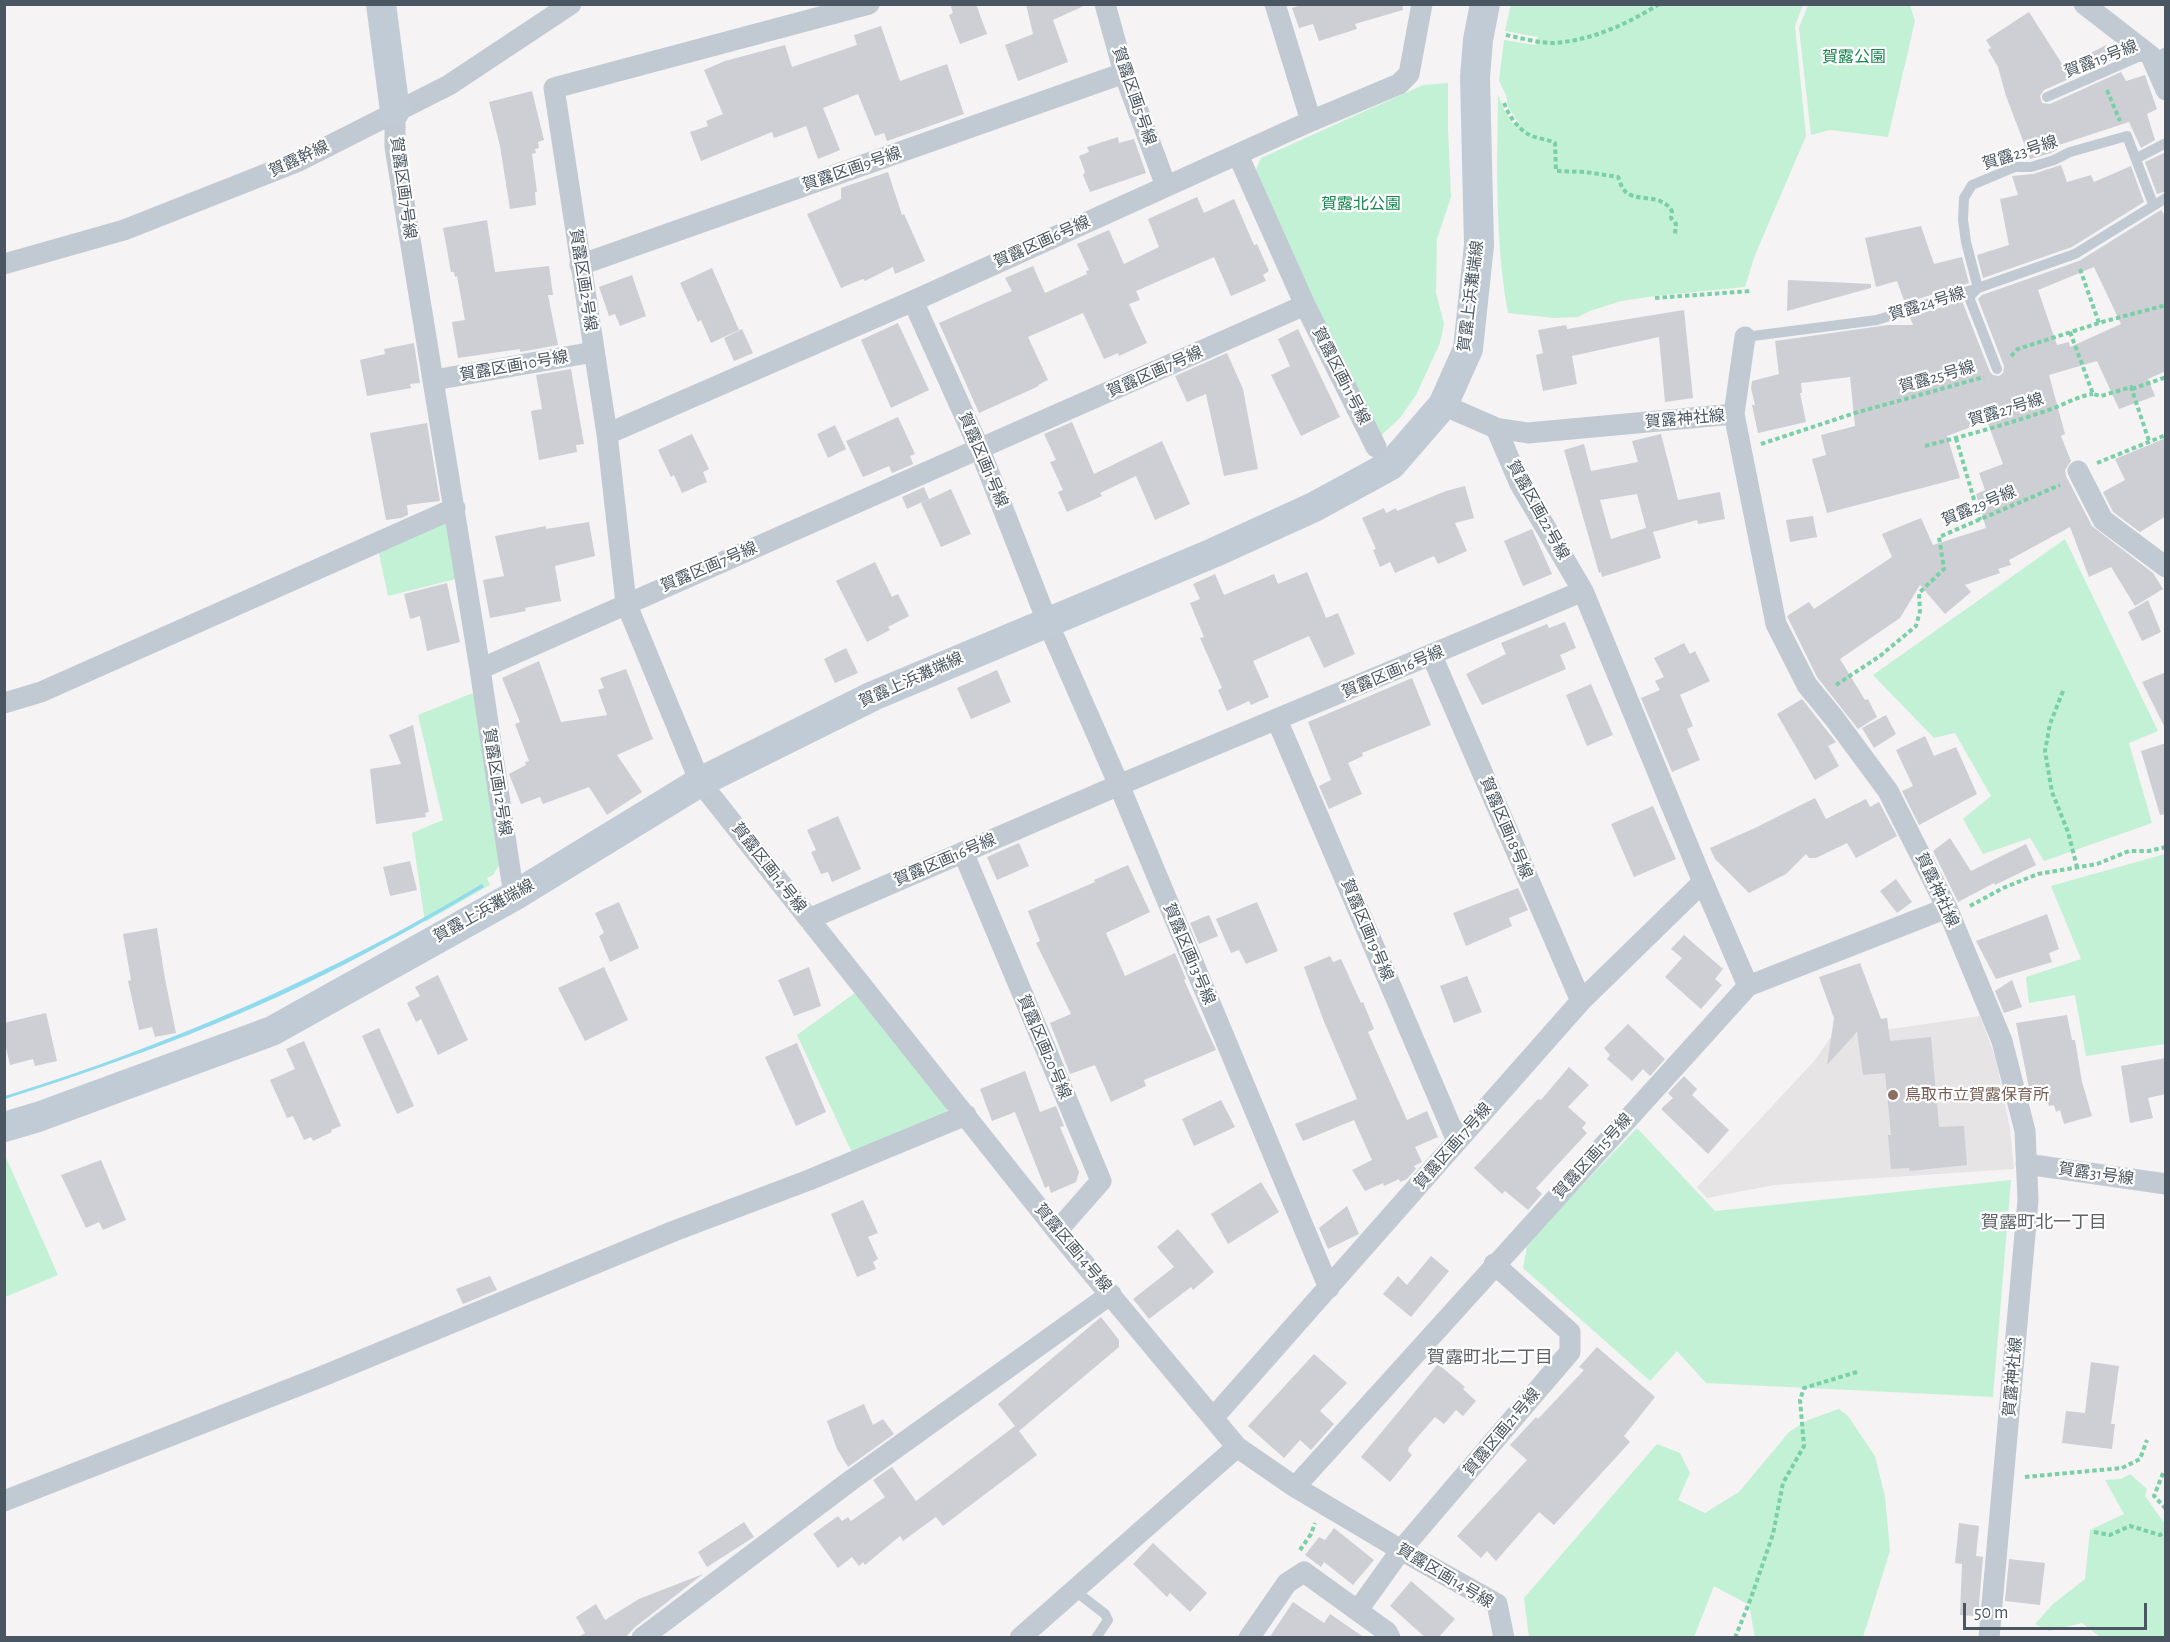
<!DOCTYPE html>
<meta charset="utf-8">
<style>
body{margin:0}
#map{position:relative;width:2170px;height:1642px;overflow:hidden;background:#f5f3f3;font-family:"Alegreya Sans",sans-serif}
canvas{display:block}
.frame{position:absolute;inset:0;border:6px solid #4a5661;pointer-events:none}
.scale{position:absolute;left:1963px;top:1603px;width:184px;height:27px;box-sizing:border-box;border:3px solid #4a5661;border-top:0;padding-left:8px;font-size:18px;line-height:21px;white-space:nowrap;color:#4a5661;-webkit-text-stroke:4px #fff;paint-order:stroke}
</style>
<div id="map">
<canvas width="2170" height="1642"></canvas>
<div class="frame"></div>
<div class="scale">50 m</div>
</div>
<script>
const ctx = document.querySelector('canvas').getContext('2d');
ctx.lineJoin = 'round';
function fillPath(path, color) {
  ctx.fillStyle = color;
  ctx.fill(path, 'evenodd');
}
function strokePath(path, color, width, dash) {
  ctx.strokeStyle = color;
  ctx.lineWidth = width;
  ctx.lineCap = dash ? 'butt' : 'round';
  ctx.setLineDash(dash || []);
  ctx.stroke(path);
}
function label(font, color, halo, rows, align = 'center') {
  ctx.font = font + ' "Alegreya Sans","Noto Sans JP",sans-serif';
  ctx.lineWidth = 4.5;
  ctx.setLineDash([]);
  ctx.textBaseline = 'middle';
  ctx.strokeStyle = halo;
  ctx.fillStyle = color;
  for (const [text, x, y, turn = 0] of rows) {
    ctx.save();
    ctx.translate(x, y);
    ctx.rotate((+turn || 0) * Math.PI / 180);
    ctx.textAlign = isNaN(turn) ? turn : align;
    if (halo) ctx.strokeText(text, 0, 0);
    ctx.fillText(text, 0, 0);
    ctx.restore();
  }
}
fillPath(new Path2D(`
 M1980 1016 1996 1059 2010 1129 2014 1169 1774 1185 1707 1198 1697 1187 1815 1060 1830 1038Z`), '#e6e4e5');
fillPath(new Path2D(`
 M1511 4 1803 5 1795 26 1806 136 1755 255 1745 287 1655 296 1621 301 1590 311 1578 317 1554 318 1508 313C1495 243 1497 166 1498 95L1503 108 1513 124 1519 123 1508 107 1506 95 1499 81 1504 40 1536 45 1538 37 1505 31Z
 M1808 5H1910L1915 21 1888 137 1830 130 1811 135 1799 28Z
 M1448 83V128L1451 197 1437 239 1436 293 1444 324 1440 343 1416 395 1400 418 1375 441 1255 172 1261 158 1423 85Z
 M446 518 456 579 388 596 378 549Z
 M2065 539 2158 731 2129 743 2152 823 2044 861 2030 838 1983 854 1963 819 1991 796 1955 733 1934 738 1873 675Z
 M473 693 503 859 493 875 487 878 490 885 425 922 412 833 443 820 418 715Z
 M2165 854V1044L2086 1056 2075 995 2029 1003 2026 977 2081 959 2051 886Z
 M855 993 948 1108 944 1117 854 1157 797 1035Z
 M1637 1128 1715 1211 2011 1180 1993 1397 1706 1383 1677 1351 1650 1381 1523 1268 1528 1242Z
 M4 1153 58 1275 5 1297H4Z
 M1839 1409 1848 1416 1875 1456 1885 1497 1890 1551 1863 1637H1755L1749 1605 1714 1586 1694 1637H1529L1524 1598 1657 1444 1680 1453 1690 1473 1678 1500 1705 1513 1739 1492 1789 1432 1808 1420Z
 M2130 1474 2147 1489 2145 1496 2165 1524V1637H2100L2082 1623 2049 1631 2035 1624 2053 1604 2085 1579 2090 1530 2124 1514 2105 1480 2121 1479Z`), '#c3f1d5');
fillPath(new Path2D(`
 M482 884 484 887C445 909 407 932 368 952 253 1014 129 1060 5 1099V1096C173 1044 330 975 482 884Z`), '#90daee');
fillPath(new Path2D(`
 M950 4H976L987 34 960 44 949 15 953 13Z
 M1026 4H1088L1053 20 1068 62 1018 81 1005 45 1033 34Z
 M1305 4H1402L1403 10 1355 24 1357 29 1319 41 1313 24 1299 28 1292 8Z
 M2029 12 2064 67 2106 45 2114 59 2044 90 2040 96 2042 103 2050 104 2121 72 2126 81 2145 75 2157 109 2147 114 2155 140 2141 148 2129 122 2056 146 2057 150 2051 153 2030 159 2006 96 1998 67 1988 50 1991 48 1986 40Z
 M881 26 900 81 947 64 964 114 887 141 884 133 875 136 858 94 823 108 840 150 818 159 806 126 774 138 772 132 701 161 690 132 708 126 706 121 723 114 704 70 725 61 785 45 792 67 857 45 854 35Z
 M532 91 544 140 538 142 539 148 535 149 536 153 532 154 537 192H535L536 205 510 209 500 146 489 102Z
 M1118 137 1119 143 1134 139 1146 173 1090 192 1083 175 1085 172 1079 156 1089 152 1087 147Z
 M2166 152V191L2157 194 2145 162Z
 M2061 165 2067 182 2091 175 2094 182 2131 166 2144 202 2072 247 1983 278 1977 255 2009 245 2000 199 2018 195 2012 176 2033 174Z
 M888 172 902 215 904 214 925 261 895 274 893 267 865 281 863 279 841 288 807 214 841 199V188Z
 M1197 197 1204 213 1234 199 1254 245 1257 244 1269 271 1263 275 1266 281 1231 296 1214 257 1136 291 1140 300 1129 304 1147 343 1119 356 1118 353 1104 359 1083 313 1028 337 1048 380 1038 385 1039 386 979 413 939 323 1012 291 1005 278 1033 266 1045 293 1087 274 1086 271 1089 270 1077 244 1109 230 1124 264 1159 247 1148 219Z
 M2161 210 2166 217V371L2148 379 2155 396 2119 409 2097 361 2049 375 2065 434 2061 436 2071 461 2065 470 2066 476 2092 526 2153 573 2163 589 2135 606 2111 567 2089 577 2070 527 2009 560 2011 565 1998 569 2000 573 1965 585 1971 592 1945 614 1920 585 1900 618 1840 659 1865 700 1868 699 1877 717 1858 729 1817 677 1787 616 1809 602 1814 609 1892 557 1882 534 1921 518 1933 545 1986 528 1976 494 1985 490 1979 473 2003 464 1987 421 1947 436 1960 478 1827 513 1812 459 1826 455 1821 435 1855 426 1850 377 1801 383 1802 393H1800L1806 422 1758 433 1752 405H1755L1751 388 1752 381 1779 374 1775 341 1888 325H1913L1910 317 1962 301 1990 372 1993 375 1999 376 2003 373 2004 366 1978 299 1982 295 2079 261ZM2094 267 2121 324 2070 347 2069 342 2057 345 2038 290Z
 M487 220 495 272 549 266 553 295H548L558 345 520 352V349L458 358 452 322 465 320 457 276 455 277 454 272H451L443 228Z
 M1921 226 1934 264 1962 257 1969 283 1905 303 1897 281 1876 287 1865 238Z
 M712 268 739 330 711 343 701 320 698 322 680 283Z
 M632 275 646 316 620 326 615 314 609 316 599 287Z
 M1788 280 1871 284V288L1787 311Z
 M1684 310 1693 398 1665 402 1659 337 1572 356 1577 384 1543 391 1536 355 1543 353 1538 330 1566 325 1567 329Z
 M898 323 929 390 891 408 861 340Z
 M742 329 753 353 734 361 724 338Z
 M1298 329 1340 417 1301 436 1271 375 1290 366 1278 339Z
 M414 343 420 383 410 384 411 388 367 396 360 360 385 354 384 349Z
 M1227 353 1243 389 1258 469 1224 476 1206 394 1187 402 1175 376Z
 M571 369 584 444 576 445 577 452 539 460 531 411 542 409 536 375Z
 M898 417 915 454 910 456 913 464 892 473 889 466 863 477 846 441Z
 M1072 422 1094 474 1162 441 1190 504 1155 520 1136 476 1100 493 1102 496 1067 512 1058 492 1063 490 1050 462 1056 460 1044 434Z
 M427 423 440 501 407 505 408 515 401 518 386 520 370 433Z
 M835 425 846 449 828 458 817 434Z
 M692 434 709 469 703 472 707 482 682 493 674 475 671 477 658 450Z
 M1661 434 1678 500 1720 492 1725 519 1698 524 1697 520 1653 532 1661 558 1602 577 1601 572 1599 573 1564 450 1584 444 1591 471 1638 462 1632 441ZM1637 494 1646 528 1611 539 1600 500Z
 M2166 438V516L2140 532 2113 512 2103 492 2125 480 2115 459Z
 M1465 486 1474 518 1455 523 1467 551 1438 564 1434 556 1395 573 1390 562 1380 567 1373 550 1376 549 1362 518 1384 508 1386 513 1396 508 1397 511 1446 491Z
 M924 487 929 499 907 509 902 497Z
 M951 489 971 534 941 547 921 503Z
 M1813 516 1817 537 1790 542 1786 520Z
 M589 522 595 556 555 566 561 601 525 608 526 611 490 618 483 580 504 576 495 536 546 526V529Z
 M1532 529 1552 574 1523 586 1504 541Z
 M875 562 892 597 898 594 909 616 888 627 890 630 867 642 836 581Z
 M1307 572 1326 618 1338 613 1355 654 1324 668 1309 636 1253 661 1269 697 1251 705 1249 701 1227 711 1218 690 1222 688 1200 638 1204 637 1190 603 1200 599 1193 584 1215 574 1224 595 1274 574 1278 584Z
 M447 583 460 642 427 651 420 616 410 619 404 594Z
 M2148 600 2161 632 2142 641 2128 612Z
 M1565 622 1576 648 1560 655 1566 669 1482 705 1466 674 1506 654 1501 643 1547 624 1549 628Z
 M1684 643 1690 654 1695 651 1710 681 1680 695 1693 726 1687 729 1700 760 1672 772 1641 698 1660 690 1655 681 1664 677 1654 658Z
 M846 648 858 673 835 683 824 659Z
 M539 661 561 722 607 715 598 690 604 688 600 678 626 669 653 739 617 755 642 792 607 815 589 787 543 804 540 797 521 804 509 774 526 765 525 762 529 761 515 724 520 722 502 678Z
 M997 670 1011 702 971 719 957 688Z
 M2166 672V730L2142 682Z
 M1412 678 1431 725 1362 753 1363 756 1348 763 1362 794 1329 809 1319 786 1331 780 1308 722Z
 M1591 684 1613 735 1587 746 1566 695Z
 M1802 699 1836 742 1828 746 1839 766 1815 780 1777 714Z
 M1886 715 1896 734 1874 748 1862 728Z
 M413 725 429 812 425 813 426 817 376 824 370 769 401 764 389 735Z
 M1925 736 1934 756 1956 747 1977 794 1919 825 1902 791 1913 786 1896 750Z
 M2166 743V814L2160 815 2141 751Z
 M1815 798 1826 819 1866 799 1870 807 1879 802 1897 836 1856 858 1847 843 1816 858H1809L1806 854 1786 874 1749 893 1715 859 1710 848 1755 828Z
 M1653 806 1676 859 1634 877 1611 824Z
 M838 816 861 869 832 882 828 872 821 874 811 852 816 850 807 830Z
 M1950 838 1971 871 2026 844 2036 865 1995 885 1994 883 1958 902 1933 851Z
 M1019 843 1029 866 997 880 987 857Z
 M410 861 417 890 390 896 383 867Z
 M1128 865 1150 912 1106 933 1125 976 1175 953 1186 979 1184 980 1216 1050 1144 1080 1146 1086 1111 1102 1095 1065 1070 1074 1050 1023 1071 1014 1036 943 1040 941 1028 911 1095 882 1094 880Z
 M1896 879 1912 902 1897 913 1880 891Z
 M1518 888 1528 910 1509 918 1512 926 1466 946 1453 913Z
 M619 902 639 948 610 962 599 936 604 933 595 913Z
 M1257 902 1278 951 1246 964 1239 950 1231 953 1216 919Z
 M2047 914 2059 949 2049 953 2052 962 1996 979 1976 941Z
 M1209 915 1218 936 1199 944 1190 923Z
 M157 928 165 979 176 1033 155 1037 152 1027 139 1030 128 981 131 980 123 934Z
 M1684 935 1723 969 1715 979 1722 985 1701 1009 1665 977 1682 958 1671 949Z
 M1330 956 1333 962 1341 959 1361 1003 1363 1002 1374 1029 1368 1032 1407 1120 1427 1111 1438 1137 1415 1147 1422 1162 1414 1166 1416 1169 1407 1179 1400 1182 1399 1179 1384 1186 1383 1183 1365 1191 1352 1170 1372 1160 1354 1120 1303 1141 1295 1124 1357 1099 1323 1019 1304 967Z
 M1860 963 1881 1019 1887 1018 1890 1041 1931 1037 1939 1127 1964 1126 1967 1165 1910 1171 1909 1168 1891 1169 1888 1135H1891L1885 1073 1863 1075 1857 1032 1827 1065 1834 1018 1819 977Z
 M604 967 628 1020 585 1041 558 988Z
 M809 967 821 1006 794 1016 778 980Z
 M438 975 468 1040 438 1055 421 1019 416 1022 407 1003 420 996 415 987Z
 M1467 976 1482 1012 1454 1023 1440 986Z
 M2012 980 2022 1007 2004 1013 1995 991Z
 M46 1013 57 1061 35 1066 33 1059 10 1065 4 1039V1023Z
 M2067 1015 2072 1040H2075L2082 1082 2092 1116 2064 1124 2060 1110 2056 1112 2054 1105 2049 1106 2045 1093 2031 1098 2016 1023Z
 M1628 1024 1665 1059 1650 1076 1643 1069 1632 1081 1607 1059 1610 1055 1604 1048Z
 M379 1028 414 1106 397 1114 362 1036Z
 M304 1041 341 1126 331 1130 332 1132 313 1141 311 1137 304 1140 293 1116 287 1118 270 1080 295 1069 286 1049Z
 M797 1043 826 1112 796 1126 765 1057Z
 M2166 1058V1094L2148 1098 2153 1118 2130 1123 2121 1066Z
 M1569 1067 1589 1085 1568 1107 1586 1123 1582 1128 1587 1133 1536 1188 1542 1194 1528 1210 1505 1191 1502 1194 1474 1168 1538 1099 1541 1100Z
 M1025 1071 1040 1112 1056 1106 1064 1126 1060 1127 1079 1172 1076 1182 1051 1193 1049 1186 1045 1188 1015 1112 992 1121 980 1089Z
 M1684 1076 1697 1089 1692 1095 1729 1130 1708 1154 1661 1109 1673 1098 1668 1093Z
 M1221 1100 1235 1127 1194 1146 1182 1119Z
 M101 1160 126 1220 103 1230 99 1222 86 1228 61 1175Z
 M1261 1182 1279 1212 1228 1244 1211 1214Z
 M863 1200 878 1233 868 1237 878 1259 873 1262 876 1269 857 1277 831 1214Z
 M1347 1206 1359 1234 1328 1249 1319 1228Z
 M1178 1229 1214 1272 1193 1290 1191 1287 1149 1319 1133 1299 1174 1267 1157 1247Z
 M1431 1256 1449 1271 1411 1317 1383 1294 1398 1276 1407 1285Z
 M490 1276 497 1290 463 1304 456 1289Z
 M1101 1317 1119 1340V1347L1019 1431 1037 1455 943 1526 936 1517 903 1541 900 1536 865 1565 863 1562 859 1566 852 1557 838 1568 813 1534 838 1516 842 1521 848 1517 851 1521 885 1497 873 1480 892 1467 916 1501 1015 1426 998 1404Z
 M1597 1347 1655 1397 1624 1436 1630 1442 1554 1525 1539 1512 1496 1561 1487 1551 1481 1558 1457 1536 1527 1460 1510 1445 1536 1417 1538 1419 1584 1370 1579 1367Z
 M1314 1354 1347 1383 1320 1411 1334 1424 1311 1450 1300 1440 1284 1458 1248 1426Z
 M2091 1362 2119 1366 2111 1424H2115L2112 1449 2062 1443 2066 1411 2085 1413Z
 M1438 1364 1465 1387 1463 1389 1476 1401 1463 1416 1456 1410 1444 1424 1435 1417 1409 1447 1408 1451 1412 1455 1390 1482 1361 1457Z
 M864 1404 873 1425 883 1419 894 1434 848 1467 837 1449 827 1421Z
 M744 1522 754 1537 707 1567 698 1552Z
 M1959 1523 1979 1526 1976 1556 1983 1557 1978 1616 1960 1615 1962 1564 1955 1563Z
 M1334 1528 1374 1560 1353 1585 1324 1562 1321 1567 1305 1555 1319 1537 1325 1540Z
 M1153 1543 1207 1593 1190 1612 1170 1593 1167 1597 1133 1564Z
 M2009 1559 2045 1563 2040 1605 2005 1601Z
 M703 1574 634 1628 625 1638H577L585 1633 576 1617 596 1604 605 1620 639 1599Z
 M1411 1581 1455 1619 1438 1638H1426L1390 1606Z
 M1293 1602 1324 1623 1330 1614 1365 1638H1269Z`), '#cdcfd5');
strokePath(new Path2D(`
 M1506 35C1521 38 1538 43 1553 43 1590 41 1628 24 1659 4
 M2107 90 2120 121
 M1504 103C1509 116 1519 131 1532 136 1539 139 1547 139 1555 143L1556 171 1586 172 1618 177C1620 181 1621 187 1624 190 1635 204 1659 191 1672 211L1671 218 1676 224 1675 234
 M2080 269 2099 323
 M1655 298 1751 291
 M2070 332 2093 394 2101 396 2131 387 2149 441
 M2011 356 2018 349 2102 322 2166 305
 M2132 389 2166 377
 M1956 438 1980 520
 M1761 444 1855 413 1984 377
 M1925 446C1968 435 2012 423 2054 408 2067 403 2079 396 2093 394
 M2097 463 2166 435
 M1836 685 1880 656 1916 626 1920 611 1919 593 1944 569 1939 537 2060 485
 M2063 691 2050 724 2045 751 2052 792 2068 832 2077 867
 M1970 906 2003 888 2038 874 2097 864 2129 851H2149L2166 847
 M2163 1473 2154 1496 2166 1509
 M2025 1477 2122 1468 2140 1459 2147 1440
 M2094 1532 2110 1535 2130 1526 2160 1535 2166 1532
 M1300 1550 1311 1534 1315 1523
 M1735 1638 1751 1598 1773 1534 1783 1483 1804 1446 1800 1400 1804 1388 1857 1372`), '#7ad0a6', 4, [4.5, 3]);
strokePath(new Path2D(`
 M2047 97 2138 57 2161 55 2166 52
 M2137 158 2166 143
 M1745 337 1877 320 1978 288 2075 254 2166 198
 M1997 369 1969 297 1978 288 1966 242 1963 220 1964 198 1972 185 2015 167H2031L2054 160 2070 152 2127 136 2153 204
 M1074 1590 1105 1614 1108 1620 1096 1638`), '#c1cad2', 10);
strokePath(new Path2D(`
 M869 4 554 88 607 434 626 603 700 782 1057 1231 1237 1447 1295 1487 1401 1550 1497 1604 1504 1638
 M1105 4 1124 73 1166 186
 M1275 4 1311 121
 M2084 4 2151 56 2166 90
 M395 111V147L480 669 1305 305 1238 155
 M4 264 124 230 299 161 449 85 571 4
 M580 265 1124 73
 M913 301 980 450 1047 621 1119 785 1329 1288
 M1305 305 1376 447
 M434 380 594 352
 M1443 405 1496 428 1528 433 1734 414 1776 624 1807 685 1834 718 1888 791 1947 908 2002 1041 2025 1131 2028 1200 1989 1638
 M1734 414 1745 337
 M1496 428 1520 484 1583 591
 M607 434 913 301 1311 121 1399 84 1409 74 1422 4
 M2078 471 2103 520 2166 567
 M1432 656 1581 1001
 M480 669 514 896
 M4 703 41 692 455 508
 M1277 720 1457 1141
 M963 852 1101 1181 1057 1231
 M809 919 1119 785 1583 591 1703 882 1748 986
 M2026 1164 2166 1184
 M1213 1418 1581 1001 1703 882
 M1295 1487 1748 986 1947 908
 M4 1501 323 1376 674 1231 809 1180 966 1115
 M1358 1610 1401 1550 1570 1352V1332L1494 1264
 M642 1638 850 1481 1111 1294
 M1020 1638 1237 1447
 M1249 1638 1287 1583 1304 1572 1387 1632 1390 1638`), '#c1cad2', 21);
strokePath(new Path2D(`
 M381 4 395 111
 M4 1127 38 1117 272 1031 514 896 700 782 873 696 1213 553 1314 507 1391 465 1443 405 1468 349 1479 245 1475 77 1478 40 1485 4`), '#c1cbd6', 30);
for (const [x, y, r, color] of [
 [1893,1095,6,"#8d6e63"]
]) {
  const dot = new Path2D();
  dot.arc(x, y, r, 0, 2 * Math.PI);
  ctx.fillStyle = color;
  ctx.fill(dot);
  strokePath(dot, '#fff', 2);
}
label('16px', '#17864f', '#fff', [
 ["賀露公園",1854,57],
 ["賀露北公園",1361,204]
]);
label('16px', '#4a5661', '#fff', [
 ["賀露19号線",2101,59,-21],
 ["賀露区画5号線",1134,96,71],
 ["賀露23号線",2020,153,-18],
 ["賀露幹線",299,159,-25],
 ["賀露区画9号線",852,169,-19],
 ["賀露区画7号線",403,188,82],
 ["賀露区画6号線",1042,242,-24],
 ["賀露区画2号線",583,280,81],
 ["賀露上浜灘端線",1471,296,-83],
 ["賀露24号線",1927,304,-17],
 ["賀露区画10号線",514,366,-10],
 ["賀露区画7号線",1155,372,-24],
 ["賀露区画11号線",1341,376,63],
 ["賀露25号線",1937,377,-16],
 ["賀露27号線",2006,410,-17],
 ["賀露神社線",1685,419,-5],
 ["賀露区画1号線",983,460,67],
 ["賀露29号線",1979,506,-23],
 ["賀露区画22号線",1538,510,61],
 ["賀露区画7号線",709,567,-23],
 ["賀露区画16号線",1393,672,-23],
 ["賀露上浜灘端線",911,680,-24],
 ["賀露区画12号線",497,782,81],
 ["賀露区画18号線",1506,828,67],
 ["賀露区画16号線",945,860,-23],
 ["賀露区画14号線",769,868,52],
 ["賀露神社線",1937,890,65],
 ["賀露上浜灘端線",484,911,-29],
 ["賀露区画19号線",1367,930,67],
 ["賀露区画13号線",1189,954,67],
 ["賀露区画20号線",1044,1047,67],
 ["賀露区画17号線",1453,1146,-49],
 ["賀露区画15号線",1593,1156,-48],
 ["賀露31号線",2096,1174,8],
 ["賀露区画14号線",1073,1248,50],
 ["賀露神社線",2013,1377,-85],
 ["賀露区画21号線",1502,1432,-50],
 ["賀露区画14号線",1445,1576,31]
]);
label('16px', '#785e54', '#fff', [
 ["鳥取市立賀露保育所",1905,1095]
], 'left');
label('18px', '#5f6368', '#fff', [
 ["賀露町北一丁目",2044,1223],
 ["賀露町北二丁目",1490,1358]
]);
</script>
